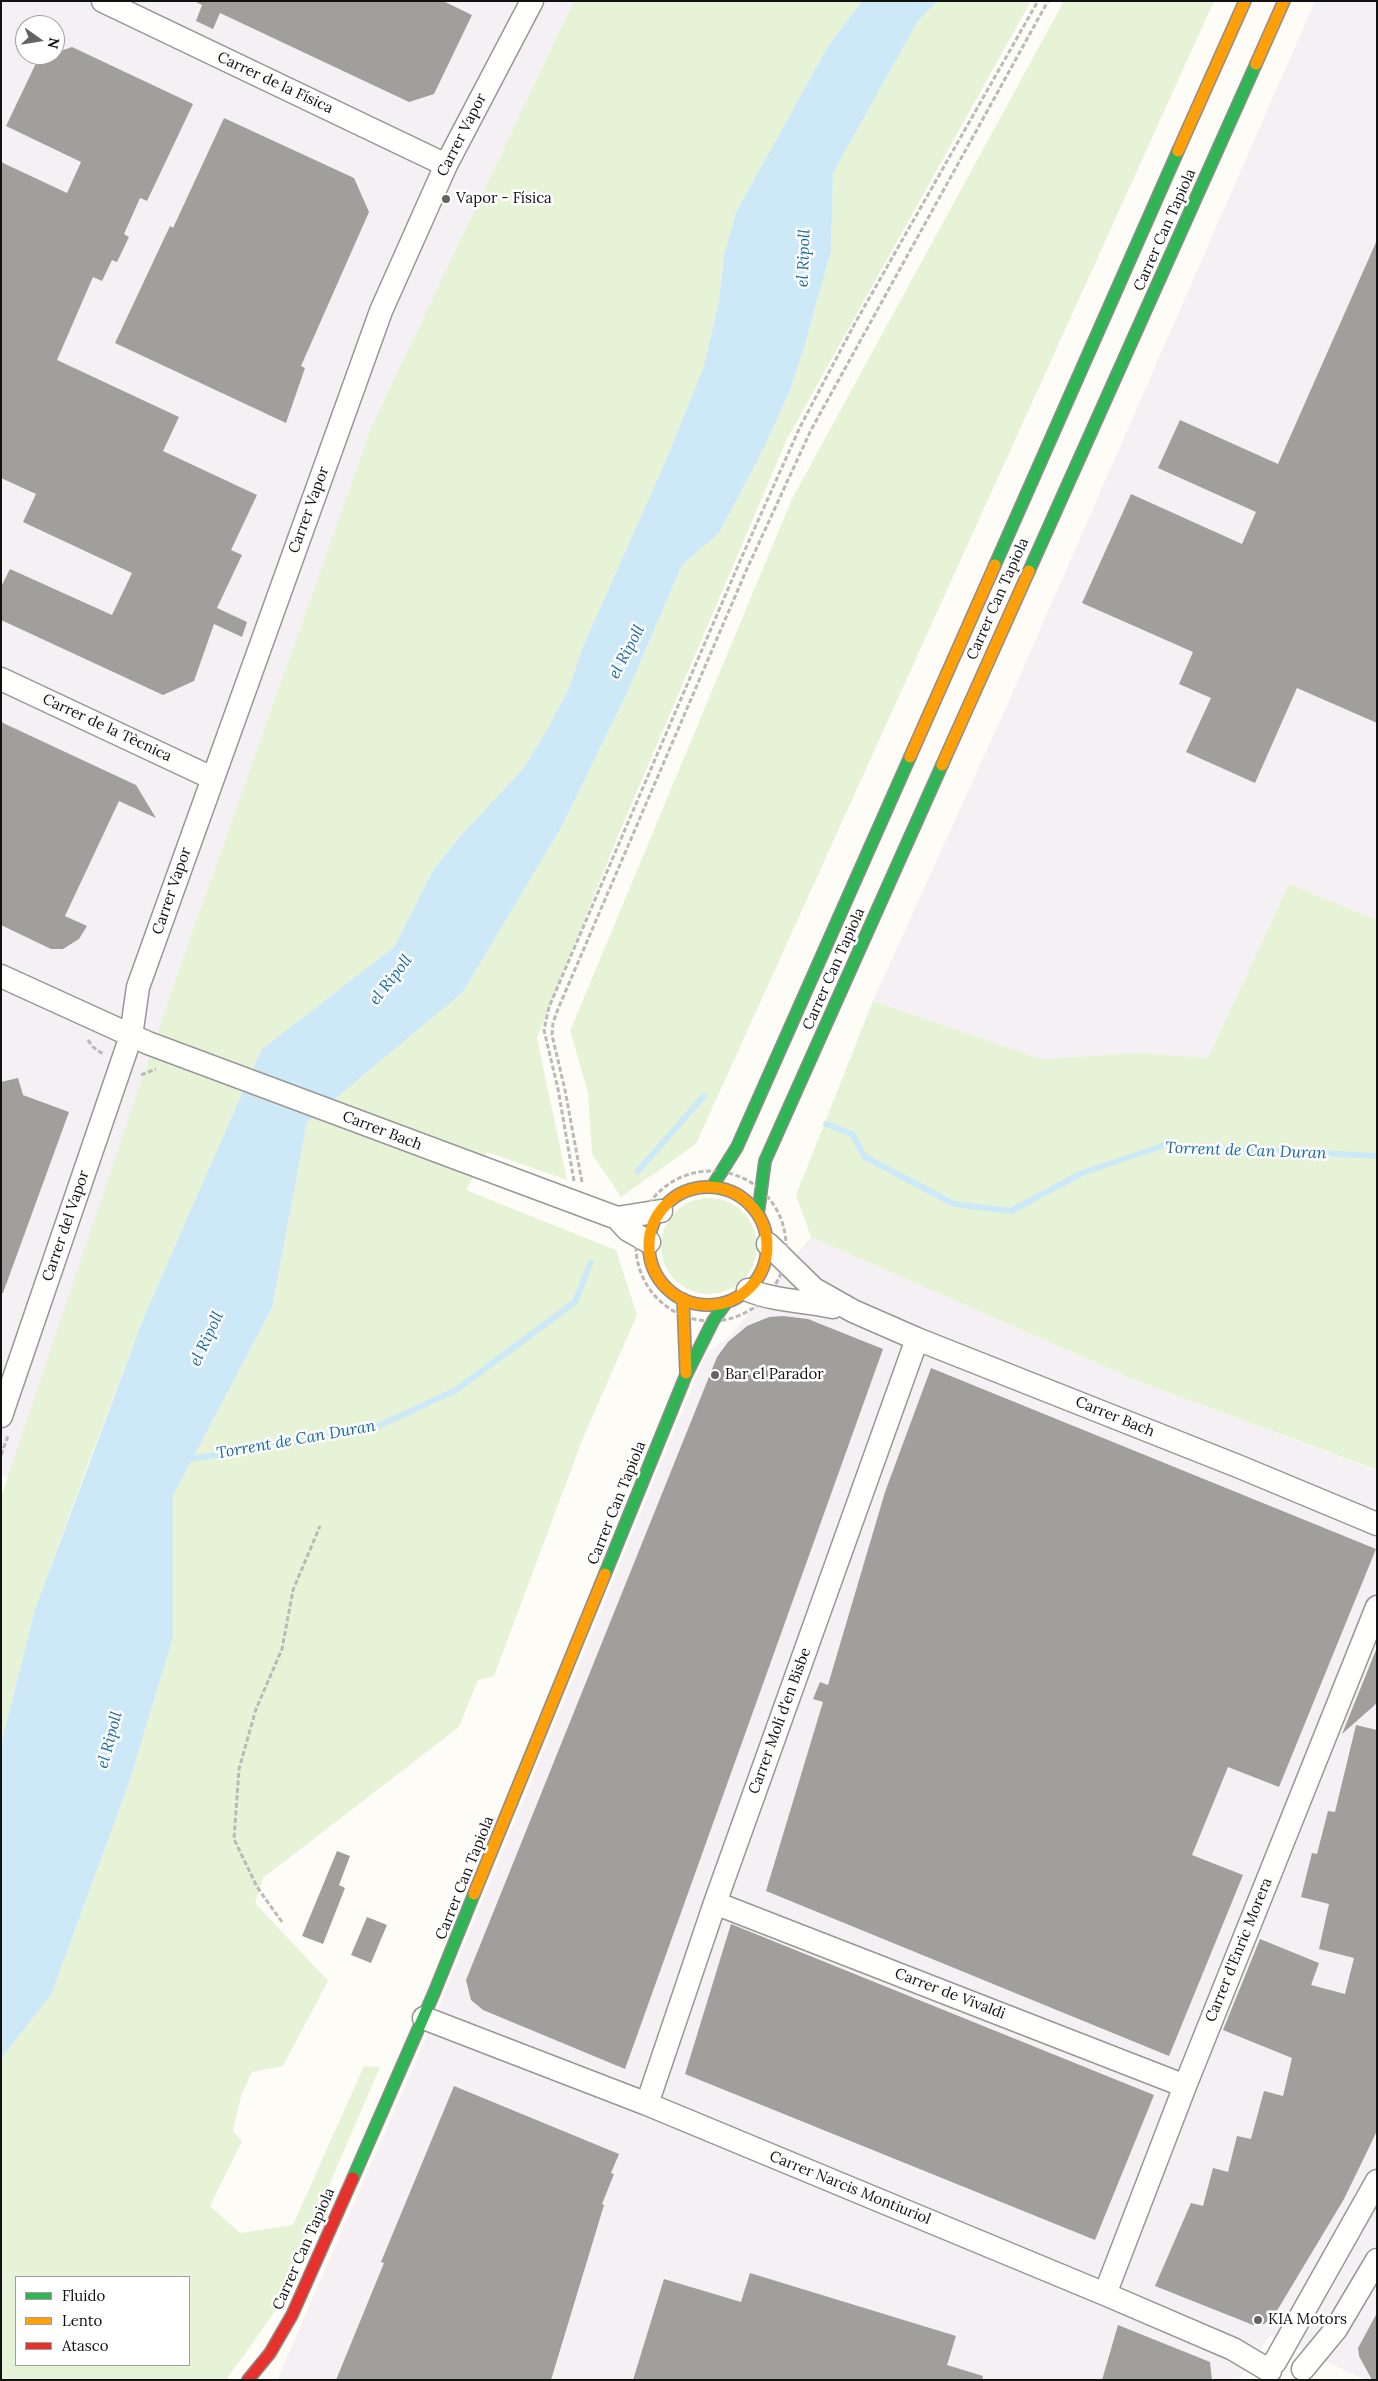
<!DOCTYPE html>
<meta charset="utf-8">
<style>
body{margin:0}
#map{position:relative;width:1378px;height:2381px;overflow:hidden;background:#fdfcf7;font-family:Lora,serif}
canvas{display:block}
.frame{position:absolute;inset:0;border:2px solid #111;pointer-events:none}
.legend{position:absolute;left:15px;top:2276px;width:175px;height:90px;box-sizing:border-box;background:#fff;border:1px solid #a0a0a0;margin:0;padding:6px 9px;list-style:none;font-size:15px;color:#111}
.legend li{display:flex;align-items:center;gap:10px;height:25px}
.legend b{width:25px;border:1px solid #a0a0a0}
.north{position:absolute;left:15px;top:15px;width:50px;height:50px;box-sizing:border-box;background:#fff;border:1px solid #a0a0a0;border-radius:50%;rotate:103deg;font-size:14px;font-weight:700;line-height:20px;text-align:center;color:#111}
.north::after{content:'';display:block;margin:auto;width:18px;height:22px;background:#646362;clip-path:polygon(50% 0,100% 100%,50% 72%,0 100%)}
</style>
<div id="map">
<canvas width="1378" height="2381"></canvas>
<div class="frame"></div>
<ul class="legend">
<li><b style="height:6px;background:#30b455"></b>Fluido</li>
<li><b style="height:6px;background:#ff9f0a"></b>Lento</li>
<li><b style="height:6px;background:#e5322d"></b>Atasco</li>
</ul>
<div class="north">N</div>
</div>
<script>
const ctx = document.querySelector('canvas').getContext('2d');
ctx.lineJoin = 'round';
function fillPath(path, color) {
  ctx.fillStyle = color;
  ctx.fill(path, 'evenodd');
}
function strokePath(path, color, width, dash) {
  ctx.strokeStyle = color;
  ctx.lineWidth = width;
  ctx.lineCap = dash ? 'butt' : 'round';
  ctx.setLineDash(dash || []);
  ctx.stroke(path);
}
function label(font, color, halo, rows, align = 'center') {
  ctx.font = font + ' Lora,serif';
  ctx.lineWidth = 5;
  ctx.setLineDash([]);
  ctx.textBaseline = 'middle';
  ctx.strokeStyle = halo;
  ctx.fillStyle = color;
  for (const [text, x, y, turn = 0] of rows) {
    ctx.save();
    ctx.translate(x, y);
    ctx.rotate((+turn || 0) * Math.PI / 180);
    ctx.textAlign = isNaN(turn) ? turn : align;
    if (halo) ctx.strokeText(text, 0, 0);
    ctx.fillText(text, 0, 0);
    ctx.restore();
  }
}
fillPath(new Path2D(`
 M1 1H574L372 427 175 981 9 1477 1 1474ZM25 25H55V55H25Z
 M1315 1H1377V920L1289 884 1208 1058 1138 1053 1041 1059 873 1001 1004 712Z
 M811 1237 1140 1382 1377 1471V2380H1366L1270 2336 1238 2380H277L430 2029 706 1353 728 1338Z`), '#f5f0f3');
fillPath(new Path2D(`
 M574 1H862L828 46 736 212 724 255 719 301 703 369 660 474 583 646 569 688 548 728 523 769 462 834 434 869 394 947 261 1050 145 1314 91 1456 35 1609 1 1745V1497L175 981 372 426Z
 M938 1H1031L787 439 618 836 537 1038 567 1180 487 1152 466 1190 616 1250 637 1315 583 1438 494 1676 478 1680 459 1727 263 1878 255 1903 328 1981 283 2066 252 2072 241 2096 233 2131 242 2141 210 2206 240 2233 293 2225 364 2066 380 2067 274 2313 226 2380H1V2059L51 1995 129 1783 173 1638V1496L272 1308 307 1122 463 992 562 826 627 693 682 565 719 533 759 458 789 393 803 351 831 251 833 173 918 21ZM16 2277H189V2365H16Z
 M1064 1H1214L696 1144 621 1197 592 1154 588 1092 570 1031 792 499Z
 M1289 884 1377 920V1470L1140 1382 811 1237 796 1195 873 1001 1041 1059 1138 1053 1208 1058Z
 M661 1246a48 48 0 1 1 96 0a48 48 0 1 1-96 0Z`), '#e7f3d7');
fillPath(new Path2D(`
 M862 1H938L918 21 833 173 831 251 803 351 789 393 759 458 719 533 682 565 627 693 562 826 463 992 307 1122 272 1308 173 1496V1638L129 1783 51 1995 1 2059V1745L35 1609 145 1314 261 1050 394 947 434 869 462 834 523 769 548 728 569 688 583 646 660 474 703 369 719 301 724 255 736 212 828 46Z`), '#cde8f7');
strokePath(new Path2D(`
 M826 1124 852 1134 865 1157 954 1204 1011 1211 1080 1174 1165 1145 1377 1156
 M637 1172 704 1096
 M185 1460 370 1430 456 1390 575 1302 591 1262`), '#cde8f7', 6);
fillPath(new Path2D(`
 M194 1H443L472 15 434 94 409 102 220 13 213 29 196 21 202 5Z
 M72 47 193 104 147 201 140 198 124 234 129 237 117 262 112 260 102 281 93 277 57 360 179 417 163 451 257 495 231 550 242 555 217 608 247 622 242 637 214 624 194 681 163 695 1 620V587L10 569 112 615 132 573 23 522 36 494 1 478V162L67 193 81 162 6 126 38 59 55 55V53Z
 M224 118 354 178 369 212 301 366 305 368 286 423 115 343 170 226 173 228Z
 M1377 240V723L1297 688 1255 783 1186 752 1211 698 1179 684 1193 652 1082 603 1131 494 1242 544 1256 512 1158 468 1180 420 1278 464Z
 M1 722 136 785 156 818 119 801 65 916 87 926 79 939 63 949H51L1 925Z
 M18 1078 23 1095 69 1112 3 1293H1V1082Z
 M783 1316 808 1319 883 1349 625 2069 483 2010 471 2000 466 1980 717 1357 728 1342 747 1326 769 1317Z
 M931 1368 1376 1549 1279 1787 1228 1767 1192 1855 1243 1875 1169 2056 766 1891 823 1702 813 1699 820 1682 828 1685 885 1492Z
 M1376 1650 1377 1703 1342 1734Z
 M1356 1725 1377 1730V2131L1344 2199 1272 2319 1264 2324 1253 2325 1155 2286 1191 2203 1203 2206 1213 2168 1228 2172 1237 2136 1251 2139 1264 2091 1283 2096 1292 2058 1223 2030 1260 1939 1319 1963 1311 1985 1345 1994 1354 1958 1319 1949 1329 1904 1301 1897 1312 1853 1317 1854 1328 1811 1335 1812Z
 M337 1851 350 1856 339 1885 345 1888 323 1944 302 1936Z
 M367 1917 387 1925 371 1963 351 1955Z
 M731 1924 1154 2095 1095 2240 685 2074Z
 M454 2086 619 2154 611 2173 614 2174 602 2204 604 2205 551 2380H336L384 2263 381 2262Z
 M750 2273 956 2336 947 2365 983 2376 982 2380H633L664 2279 741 2302Z
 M1377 2313V2380H1372L1359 2356 1358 2348Z
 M1118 2325 1210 2362 1212 2380H1102Z`), '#a19f9c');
const street = new Path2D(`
 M103 1 446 165
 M1 679 212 778
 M1 976 148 1043 617 1218 628 1230 649 1242
 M617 1218 661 1211
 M768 1244 814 1289 853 1311 917 1339 1240 1467 1377 1524
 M748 1290C775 1301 805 1301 833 1307
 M1 1416 131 1036 138 987 381 311 446 165 532 1
 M715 1903 1185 2086
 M424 2018 647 2104 1105 2294 1233 2349 1270 2371
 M647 2104 715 1903 917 1339
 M1105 2294 1185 2086 1377 1607
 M1275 2362 1377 2181
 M1303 2369 1336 2329 1377 2260`);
const fast = new Path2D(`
 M995 565 1178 151
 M1029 571 1256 64
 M712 1187 737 1147 910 757
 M758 1214 765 1161 942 765
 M605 1574 686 1375 713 1321 726 1303
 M353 2178 434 1993 474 1894`);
const slow = new Path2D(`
 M1256 64 1284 1
 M1178 151 1245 1
 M910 757 995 565
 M942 765 1029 571
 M649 1246a59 59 0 1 1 118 0a59 59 0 1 1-118 0Z
 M683 1299 686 1373
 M474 1894 605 1574`);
const jam = new Path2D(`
 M248 2380 270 2353 292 2315 353 2178`);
strokePath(street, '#979795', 25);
strokePath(fast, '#8e8d8b', 14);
strokePath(slow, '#8e8d8b', 14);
strokePath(jam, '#8e8d8b', 14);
strokePath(new Path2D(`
 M88 1040 93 1047 103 1054
 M141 1075 156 1069
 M636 1246a75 75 0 1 1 150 0a75 75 0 1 1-150 0Z
 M574 1181 558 1089 544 1030 549 1007 740 561 800 427 854 325 1038 1
 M582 1182 565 1090 552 1035 553 1023 558 1009 746 571 811 430 1048 1
 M1 1455 8 1436
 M282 1922 257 1887 234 1839 239 1769 256 1709 282 1649 293 1590 320 1526`), '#b9b9b8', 3, [5, 2.5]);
strokePath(street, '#fffffe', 22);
strokePath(fast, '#30b455', 11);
strokePath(slow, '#ff9f0a', 11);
strokePath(jam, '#e5322d', 11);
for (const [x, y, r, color] of [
 [446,199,5,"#646362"],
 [715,1375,5,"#646362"],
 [1258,2320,5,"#646362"]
]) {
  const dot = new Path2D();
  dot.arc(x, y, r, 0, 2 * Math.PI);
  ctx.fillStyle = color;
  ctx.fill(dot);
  strokePath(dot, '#fff', 2);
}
label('15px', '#111', '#fff', [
 ["Carrer de la Física",275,83,25],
 ["Carrer Vapor",462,135,-63],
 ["Carrer Can Tapiola",1165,230,-66],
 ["Carrer Vapor",309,510,-70],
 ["Carrer Can Tapiola",998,599,-66],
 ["Carrer de la Tècnica",107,728,25],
 ["Carrer Vapor",172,891,-71],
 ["Carrer Can Tapiola",834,969,-66],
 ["Carrer Bach",382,1131,21],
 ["Carrer del Vapor",66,1226,-71],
 ["Carrer Bach",1115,1417,22],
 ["Carrer Can Tapiola",617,1503,-68],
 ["Carrer Molí d'en Bisbe",780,1721,-70],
 ["Carrer Can Tapiola",465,1878,-68],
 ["Carrer d'Enric Morera",1239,1950,-68],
 ["Carrer de Vivaldi",950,1994,21],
 ["Carrer Narcis Montiuriol",850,2188,22],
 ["Carrer Can Tapiola",304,2249,-66]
]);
label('15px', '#111', '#fff', [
 ["Vapor - Física",456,199],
 ["Bar el Parador",725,1375],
 ["KIA Motors",1268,2320]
], 'left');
label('italic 16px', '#1768a6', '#fff', [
 ["el Ripoll",804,258,-88],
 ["el Ripoll",627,652,-62],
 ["el Ripoll",391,980,-52],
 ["Torrent de Can Duran",1246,1151,2],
 ["el Ripoll",207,1339,-65],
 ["Torrent de Can Duran",296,1440,-10],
 ["el Ripoll",110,1740,-75]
]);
</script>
